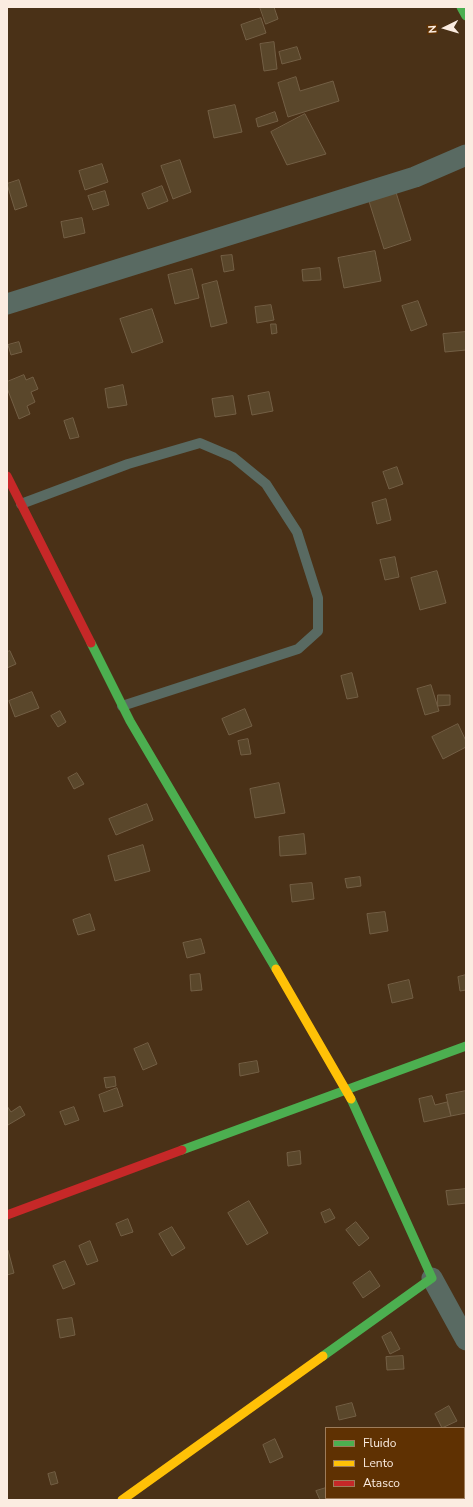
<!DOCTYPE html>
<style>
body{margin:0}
#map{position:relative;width:473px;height:1507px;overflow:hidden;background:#4a3117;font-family:"Nunito Sans",sans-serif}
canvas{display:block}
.frame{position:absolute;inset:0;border:8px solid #fbece1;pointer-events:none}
.legend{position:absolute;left:325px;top:1427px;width:140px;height:72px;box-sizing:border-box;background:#5f3102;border:1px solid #9d7c5b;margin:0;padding:5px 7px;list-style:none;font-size:12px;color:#fbece1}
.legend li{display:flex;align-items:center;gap:8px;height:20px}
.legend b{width:20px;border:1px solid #9d7c5b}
.north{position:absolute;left:425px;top:8px;width:40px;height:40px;-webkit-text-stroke:3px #5f3102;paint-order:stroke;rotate:265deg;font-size:11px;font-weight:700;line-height:16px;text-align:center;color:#fbece1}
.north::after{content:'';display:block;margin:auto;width:14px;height:18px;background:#fbece1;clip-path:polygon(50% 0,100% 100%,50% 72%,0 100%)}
</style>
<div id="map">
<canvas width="473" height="1507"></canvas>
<div class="frame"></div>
<ul class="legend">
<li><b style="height:5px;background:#4caf50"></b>Fluido</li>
<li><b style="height:5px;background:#ffc107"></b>Lento</li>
<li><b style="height:5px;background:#c62828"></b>Atasco</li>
</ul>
<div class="north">N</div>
</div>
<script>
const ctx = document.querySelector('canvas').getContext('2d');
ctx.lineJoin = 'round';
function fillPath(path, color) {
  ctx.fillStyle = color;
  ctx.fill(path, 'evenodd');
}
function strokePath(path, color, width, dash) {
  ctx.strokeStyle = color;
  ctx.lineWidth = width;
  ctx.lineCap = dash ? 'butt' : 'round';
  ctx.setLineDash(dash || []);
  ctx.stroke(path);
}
const building = new Path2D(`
 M260 7H274L278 19 266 24Z
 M261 18 266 33 246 40 241 25Z
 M274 42 277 69 264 71 260 44Z
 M297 47 301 59 282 64 279 52Z
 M296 77 300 91 333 81 339 101 288 117 278 83Z
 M235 105 242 132 214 138 208 111Z
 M275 112 278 121 258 127 256 119Z
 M305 114 326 154 287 165 271 132Z
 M180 160 191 192 173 199 161 166Z
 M102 164 108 182 85 190 79 171Z
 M19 180 27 206 15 210 7 184Z
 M162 186 168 201 148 209 142 194Z
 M394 186 411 240 384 249 367 195Z
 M105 191 109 205 93 210 88 196Z
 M82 218 85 233 64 238 61 222Z
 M375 251 381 281 344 288 338 258Z
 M232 255 234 270 224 272 221 256Z
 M320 268 321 280 303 281 302 270Z
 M192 269 199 298 175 304 168 275Z
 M217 281 227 323 211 327 202 285Z
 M418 301 427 325 411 331 402 306Z
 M271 305 274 320 257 323 255 307Z
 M152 309 163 342 132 353 120 319Z
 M271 324H276L277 333 272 334Z
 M466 332V350L445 352 443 334Z
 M19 342 22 352 11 355 8 345Z
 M24 375 26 380 33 377 38 389 31 392 35 402 27 406 30 414 19 419 7 388V382Z
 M123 385 127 405 108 408 105 389Z
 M269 392 273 411 252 415 248 396Z
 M233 396 236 414 215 417 212 399Z
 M73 418 79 437 70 439 64 421Z
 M397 467 403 484 389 489 383 472Z
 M386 499 391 520 377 524 372 503Z
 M395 557 399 577 385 580 380 560Z
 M437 571 446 603 420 610 411 578Z
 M10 651 16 664 7 668V652Z
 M352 673 358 697 347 699 341 676Z
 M431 685 439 711 425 715 417 689Z
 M32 692 39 708 15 717 9 701Z
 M438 695H450V705L438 706Z
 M245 709 252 726 229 735 222 719Z
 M60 711 66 722 58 727 51 716Z
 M458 724 466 741V747L443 759 432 737Z
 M248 739 251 754 241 755 238 741Z
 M77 773 84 784 74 789 68 778Z
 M279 783 285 813 255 818 250 789Z
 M147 804 153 820 116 835 109 819Z
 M304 834 306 854 280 856 279 837Z
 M143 845 150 871 115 881 108 856Z
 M360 877 361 886 347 888 345 879Z
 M312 883 314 899 292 902 290 885Z
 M385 912 388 931 370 934 367 914Z
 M90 914 95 930 78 935 73 920Z
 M201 939 205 953 187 958 183 943Z
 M200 974 202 990 191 991 190 975Z
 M466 975V990L460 991 458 977Z
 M409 980 413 998 392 1003 388 985Z
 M148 1043 157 1064 143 1070 134 1049Z
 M257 1061 259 1072 240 1076 239 1064Z
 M115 1077 116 1086 106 1088 104 1078Z
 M117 1088 123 1106 104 1112 99 1095Z
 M466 1091V1113L451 1116 446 1095Z
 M432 1096 435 1105 447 1102 451 1116 424 1122 419 1099Z
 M7 1106 11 1112 20 1106 25 1115 8 1125Z
 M74 1107 79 1120 65 1125 60 1112Z
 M300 1151 301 1164 288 1166 287 1153Z
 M466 1189V1203L448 1205 446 1191Z
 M249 1201 268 1233 247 1245 228 1213Z
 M330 1209 335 1218 325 1223 321 1213Z
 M128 1219 133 1232 121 1236 116 1224Z
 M356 1222 369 1238 359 1246 346 1230Z
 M172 1227 185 1248 172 1256 159 1234Z
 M90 1241 98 1261 87 1265 79 1246Z
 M7 1250H8L14 1273 7 1275Z
 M65 1261 75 1284 63 1289 53 1266Z
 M370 1271 380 1286 363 1298 353 1283Z
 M72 1318 75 1335 60 1338 57 1320Z
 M391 1332 400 1349 390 1354 382 1337Z
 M403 1356 404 1369 387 1370 386 1357Z
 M352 1403 356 1416 339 1420 336 1407Z
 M449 1406 457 1421 442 1428 435 1414Z
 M275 1439 283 1457 270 1463 263 1445Z
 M466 1442V1467H464V1443Z
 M55 1472 58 1483 51 1485 48 1474Z
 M326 1488V1498H346L347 1500H320L316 1491Z`);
fillPath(building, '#5a472b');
strokePath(building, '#735f45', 1);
strokePath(new Path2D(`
 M21 504 128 464 200 443 233 457 266 484 297 532 318 598V631L298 649 122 706`), '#596a62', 10);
strokePath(new Path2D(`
 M7 304 415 177 466 155
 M432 1278 466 1340`), '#596a62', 21);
strokePath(new Path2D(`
 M461 7 466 16
 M91 643 130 721 276 969
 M182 1150 466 1046
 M323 1356 432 1278 351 1099`), '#4caf50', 9);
strokePath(new Path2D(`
 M276 969 351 1099
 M122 1500 323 1356`), '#ffc107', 9);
strokePath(new Path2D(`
 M7 476 91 643
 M7 1215 182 1150`), '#c62828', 9);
</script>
